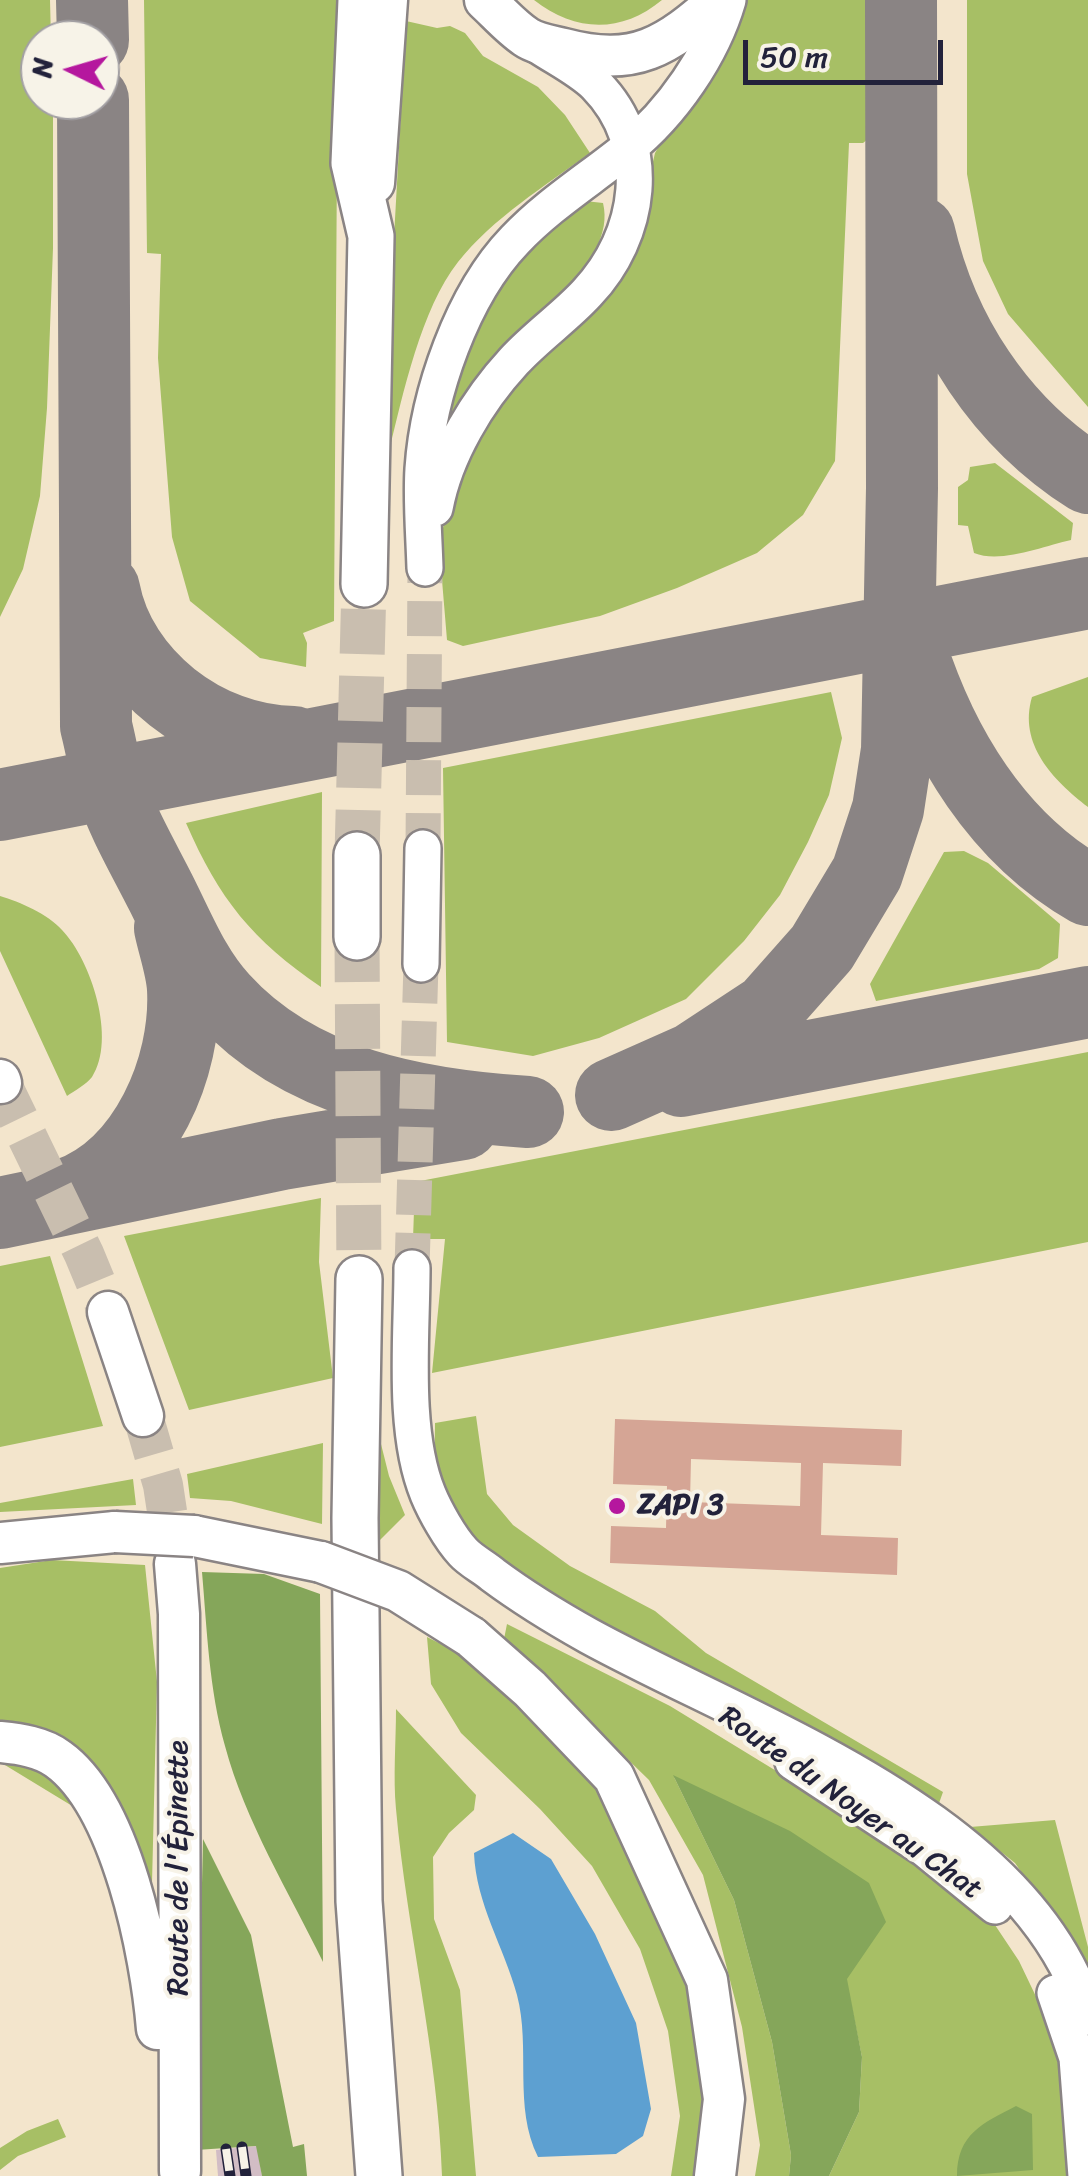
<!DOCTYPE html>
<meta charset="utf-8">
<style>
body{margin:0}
#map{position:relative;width:1088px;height:2176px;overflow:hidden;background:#f3e5cc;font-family:Sriracha,sans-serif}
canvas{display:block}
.north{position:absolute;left:20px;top:20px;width:100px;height:100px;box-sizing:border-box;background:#f7f3e8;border:2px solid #a29fa3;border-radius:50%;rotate:275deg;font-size:28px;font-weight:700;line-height:40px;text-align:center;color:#22223b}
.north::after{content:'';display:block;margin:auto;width:35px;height:45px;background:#b5179e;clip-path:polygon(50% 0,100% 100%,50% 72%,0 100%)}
.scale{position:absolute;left:743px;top:40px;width:200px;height:45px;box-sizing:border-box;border:5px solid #22223b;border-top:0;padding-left:12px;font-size:30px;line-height:35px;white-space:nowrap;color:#22223b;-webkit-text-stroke:8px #f7f3e8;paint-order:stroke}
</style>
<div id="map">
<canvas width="1088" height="2176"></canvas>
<div class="north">N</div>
<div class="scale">50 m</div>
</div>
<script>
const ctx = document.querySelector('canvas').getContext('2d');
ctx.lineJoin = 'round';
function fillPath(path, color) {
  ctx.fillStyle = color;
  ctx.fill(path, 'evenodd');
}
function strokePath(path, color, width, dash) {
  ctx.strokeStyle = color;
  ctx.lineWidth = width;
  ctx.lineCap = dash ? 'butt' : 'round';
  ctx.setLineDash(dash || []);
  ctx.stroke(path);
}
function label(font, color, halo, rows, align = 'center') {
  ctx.font = font + ' Sriracha,sans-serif';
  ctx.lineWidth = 8;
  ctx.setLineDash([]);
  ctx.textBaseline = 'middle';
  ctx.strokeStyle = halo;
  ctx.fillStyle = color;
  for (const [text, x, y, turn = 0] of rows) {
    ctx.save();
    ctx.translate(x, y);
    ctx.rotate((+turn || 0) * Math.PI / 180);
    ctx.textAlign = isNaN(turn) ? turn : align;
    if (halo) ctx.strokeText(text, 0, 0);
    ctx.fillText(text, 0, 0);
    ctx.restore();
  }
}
fillPath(new Path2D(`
 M257 2146 262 2176H218L216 2150Z`), '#d2bdc5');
fillPath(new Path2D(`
 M0 0H50L51 40H40V100H53V248L47 408 40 496 23 569 0 617Z
 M144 0H338L334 621 303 633 307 643 306 667 260 658 190 601 172 537 158 358 161 254 147 253Z
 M534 0H662C621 34 575 32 534 0Z
 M742 0H887L899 114 863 143H849L835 461 803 515 757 553 677 588 600 616 463 646 447 640 439 544 456 475 494 401 638 226 655 153Z
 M967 0H1088V407L1008 314 983 261 967 174Z
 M406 21 437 28 450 26 465 33 483 56 538 87 565 115 590 153C545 186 493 218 458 262 421 309 403 394 389 451L382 453Z
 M585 201 603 203C618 264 522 326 485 367 466 389 452 421 436 446L455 362 510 267 570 210Z
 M995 463 1073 523 1071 540C1043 546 1001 564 974 553L968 526 958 525V487L968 480 970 467Z
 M1088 677V807C1053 780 1018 744 1032 697Z
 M831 692 842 738 829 795 808 842 780 895 744 941 686 999 599 1038 533 1056 447 1042 443 768Z
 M322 792 321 987C252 940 219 899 186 823Z
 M964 851 988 863 1060 924 1058 958 1039 969 876 1001 870 984 944 852Z
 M0 896C20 902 48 914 62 930 91 960 117 1039 92 1077 87 1084 74 1091 67 1096L0 951Z
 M1088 1052V1242L432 1373 445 1239H413L415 1182Z
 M321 1198 319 1262 333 1378 189 1410 124 1236Z
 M50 1256 103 1426 0 1447V1266Z
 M476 1416 487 1494 513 1525 570 1566 655 1611 706 1653 943 1792 938 1806 517 1581C481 1552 443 1519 436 1470 434 1455 435 1438 435 1423Z
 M378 1432 389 1476 405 1515 379 1541Z
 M323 1443 322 1524 231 1501 190 1498 187 1474Z
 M133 1479 136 1505 0 1512V1503Z
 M52 1560 145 1565 157 1682 152 1883 87 1815 0 1762V1568Z
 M507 1624 670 1706 917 1857 991 1919 1019 1961 1062 2051 1071 2176H829L859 2112 862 2057 846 1979 674 1777 734 1900 772 2042 791 2155 789 2176H755L760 2145 742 2027 703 1875 649 1780 504 1639Z
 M427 1637 455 1651 509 1690 598 1788 689 1973 709 2138 705 2176H671L680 2116 668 2031 640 1949 592 1866 540 1809 461 1733 431 1684Z
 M396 1709 476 1795 474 1810 449 1833 433 1857 434 1919 460 1990 476 2176H442C438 2052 407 1932 396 1809 393 1777 396 1742 396 1709Z
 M1055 1820 1088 1947V1982L1057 1923 1015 1863 970 1827Z
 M58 2119 66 2137 18 2156 0 2170V2148L27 2131Z`), '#a7bf65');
fillPath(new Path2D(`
 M202 1572 264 1574 320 1594 323 1962C289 1892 245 1821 225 1746 209 1689 207 1630 202 1572Z
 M673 1775 790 1831 869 1883 886 1922 847 1979 862 2057 859 2112 829 2176H789L791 2155 772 2042 734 1900Z
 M203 1839 251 1935 293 2147 304 2144 307 2176H262L256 2146 196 2150Z
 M1016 2106 1032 2114 1033 2170 957 2176C957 2134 983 2123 1016 2106Z`), '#85a65a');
fillPath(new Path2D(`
 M513 1833 551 1859 595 1934 636 2023 651 2109 643 2136 616 2154 538 2157C513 2107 531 2048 517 1995 504 1947 476 1904 474 1853Z`), '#5da0d1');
strokePath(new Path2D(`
 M92 0 93 40
 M93 100 96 726C101 745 104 766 110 785 123 824 144 859 162 895 180 931 195 969 223 999 300 1084 419 1105 528 1112
 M919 232C942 332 1000 422 1088 478
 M104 589C120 675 207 741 294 742
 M911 649C942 745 997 838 1088 890
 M0 805 1088 593
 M681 1081 1088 1002
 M611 1095 692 1059 768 1009 822 948 867 873 888 809 897 750 902 488 901 0
 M67 1194C145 1166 187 1067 183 989 182 969 174 947 170 928
 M0 1213 282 1154 463 1124`), '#8a8484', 72);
fillPath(new Path2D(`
 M615 1419 902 1430 901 1466 823 1463 821 1535 898 1538 897 1575 610 1563 611 1526 666 1528 667 1486 613 1484ZM691 1459 801 1463 800 1506 690 1502Z`), '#d5a595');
strokePath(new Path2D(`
 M423 848 425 568
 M412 1268 421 964`), '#c9beaf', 35, [35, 18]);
strokePath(new Path2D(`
 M1 1083 84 1254 108 1312
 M143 1416 163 1485 175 1564`), '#c9beaf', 40, [40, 20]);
strokePath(new Path2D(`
 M357 855 364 584
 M357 937 359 1279`), '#c9beaf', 45, [45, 22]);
const tertiary = new Path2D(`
 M435 508C445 454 478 400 514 361 537 336 565 317 587 293 641 236 655 145 596 85 581 70 557 58 539 46
 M425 568C424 535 421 501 423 469 428 394 462 295 515 240 548 205 590 179 627 149 672 113 712 55 728 0
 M421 964 423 848
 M412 1268C412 1336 402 1431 428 1494 435 1511 450 1538 463 1552 471 1561 484 1567 493 1575 524 1598 555 1617 589 1636 753 1726 1030 1819 1088 2017
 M793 1762 925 1849 995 1906
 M1055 1993 1077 2058 1086 2176`);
const secondary = new Path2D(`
 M485 0C498 12 511 27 526 37 536 44 552 46 564 49 635 68 667 46 719 0
 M374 183 387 0
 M0 1080 1 1083
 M108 1312 143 1416
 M194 1536 321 1562
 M0 1543 115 1532
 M175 1564 179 1614 180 2171
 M471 1637 530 1689 614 1777 707 1980 724 2099 715 2176
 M0 1742C20 1744 42 1747 58 1759 122 1805 151 1955 157 2029`);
const primary = new Path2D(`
 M361 0 354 163 371 236 364 584
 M357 937V855
 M359 1279 355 1518 359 1901 379 2176`);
strokePath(tertiary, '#8a8484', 40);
strokePath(secondary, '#8a8484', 45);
strokePath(primary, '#8a8484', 50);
strokePath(tertiary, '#fff', 35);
strokePath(secondary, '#fff', 40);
strokePath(primary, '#fff', 45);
const rail = new Path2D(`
 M242 2147 246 2176
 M226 2149 230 2176`);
strokePath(rail, '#22223b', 11);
strokePath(rail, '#f7f3e8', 8, [22]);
const secondaryBridge = new Path2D(`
 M115 1532 194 1536
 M321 1562 398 1591 471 1637`);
strokePath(secondaryBridge, '#8a8484', 45, []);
strokePath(secondaryBridge, '#fff', 40);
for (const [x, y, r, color] of [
 [617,1506,10,"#b5179e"]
]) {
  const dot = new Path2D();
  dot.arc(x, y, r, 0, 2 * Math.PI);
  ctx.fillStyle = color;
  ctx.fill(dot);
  strokePath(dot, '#f7f3e8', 4);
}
label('bold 30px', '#22223b', '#f7f3e8', [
 ["ZAPI 3",637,1506]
], 'left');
label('30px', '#22223b', '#f7f3e8', [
 ["Route du Noyer au Chat",850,1804,35],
 ["Route de l'Épinette",179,1868,-90]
]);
</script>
